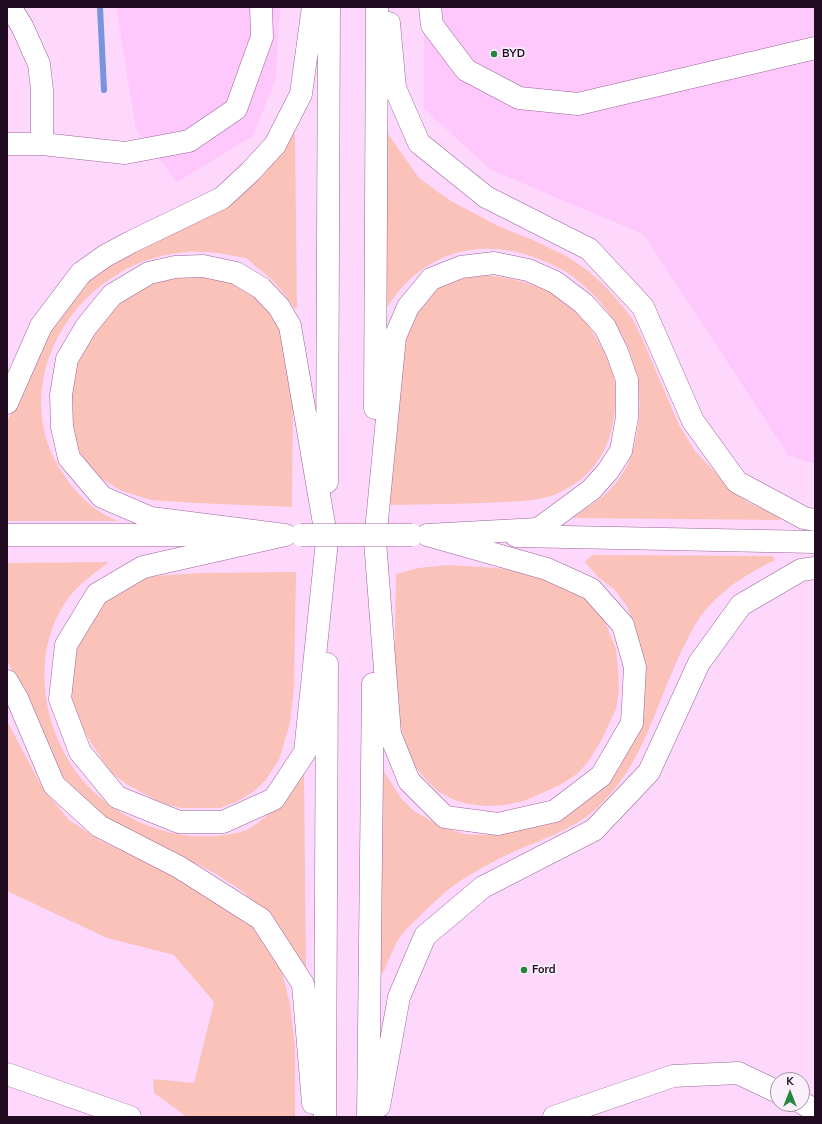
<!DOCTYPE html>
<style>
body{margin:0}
#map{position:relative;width:822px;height:1124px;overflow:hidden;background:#fed8fc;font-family:Mulish,sans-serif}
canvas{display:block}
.frame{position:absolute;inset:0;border:8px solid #200b20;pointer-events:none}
.north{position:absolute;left:770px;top:1072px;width:40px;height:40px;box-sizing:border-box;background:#fbeffb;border:1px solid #a394a3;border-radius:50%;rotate:0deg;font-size:11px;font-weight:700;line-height:16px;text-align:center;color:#200b20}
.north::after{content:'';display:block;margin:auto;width:14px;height:18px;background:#23883d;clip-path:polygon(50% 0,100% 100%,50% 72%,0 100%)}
</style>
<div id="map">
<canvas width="822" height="1124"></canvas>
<div class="frame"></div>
<div class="north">K</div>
</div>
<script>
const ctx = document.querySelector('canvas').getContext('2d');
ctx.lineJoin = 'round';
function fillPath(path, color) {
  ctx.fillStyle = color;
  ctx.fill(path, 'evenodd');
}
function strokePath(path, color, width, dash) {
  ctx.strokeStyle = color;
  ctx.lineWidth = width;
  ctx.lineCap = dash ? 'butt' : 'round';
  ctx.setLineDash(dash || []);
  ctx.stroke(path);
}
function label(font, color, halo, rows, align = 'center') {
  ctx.font = font + ' Mulish,sans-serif';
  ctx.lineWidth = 3.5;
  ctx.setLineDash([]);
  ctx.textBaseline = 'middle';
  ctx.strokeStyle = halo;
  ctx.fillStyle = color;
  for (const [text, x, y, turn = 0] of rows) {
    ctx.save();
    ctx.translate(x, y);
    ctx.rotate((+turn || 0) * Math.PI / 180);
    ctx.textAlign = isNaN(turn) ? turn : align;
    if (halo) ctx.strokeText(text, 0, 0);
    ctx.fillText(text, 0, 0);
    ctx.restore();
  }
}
fillPath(new Path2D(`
 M116 7H280L276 79 253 136 177 182 136 130Z
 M424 7H815V464L789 456 643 234 491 170 424 109Z`), '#fec8fc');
fillPath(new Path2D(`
 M386 131 419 178 438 192 451 201 500 227 533 240 566 256 587 270 605 286 619 302 632 318 642 338 679 425 695 451 730 488 747 502 780 517V520L573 518C587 507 604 498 615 484 630 466 635 448 638 425 647 372 620 314 578 281 566 270 551 264 536 258 476 236 420 254 386 309Z
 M291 134H295L297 308H294C283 291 271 277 255 266 252 263 249 260 246 258 242 257 238 257 234 256 218 252 202 251 186 252 166 254 146 259 128 268 122 271 116 276 110 279 49 320 20 402 59 467 74 492 91 510 118 521H7V422L18 398 45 331 88 276 176 228Z
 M485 275C517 278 550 287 575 309 584 317 590 327 596 338 603 349 609 361 613 374 616 384 615 396 615 407 612 446 597 473 561 492 546 500 522 501 505 502 466 504 428 504 389 505L402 331 437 287 467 276Z
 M183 276 220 277 249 289 267 309 283 333 293 392 292 507 196 503 151 500 122 491 102 479 86 461 76 446 72 432 71 372 111 307 147 286 164 280Z
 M592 555 773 556 775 560C747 574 720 590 701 616 693 626 688 639 682 650 655 706 644 764 597 808 572 831 538 840 509 854 490 863 466 876 449 889 439 897 429 907 420 916 412 923 404 931 398 940 392 950 388 963 383 973H380L381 767 401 798 414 811 440 826 464 834 486 835 512 832 534 827 560 816 613 770 641 649 638 638 628 608 615 590 598 577 585 562Z
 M109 562C94 574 78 584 67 600 28 655 43 737 87 785 113 813 152 832 191 836 207 837 236 836 250 828 272 815 288 792 304 772L306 967 302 965 294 949 280 930 264 912 242 891 216 874 199 865 147 844 109 824 62 778 7 660V563Z
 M449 565 498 568 540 575 590 600 604 619 616 649 618 669 619 691 616 709 602 739 588 762 577 774 560 785 524 801 505 805 487 806 468 804 454 800 439 792 428 782 412 763 405 748 394 689 396 574 418 568Z
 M296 572 294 687 290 723 279 760 265 781 253 792 238 801 220 808H181L162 803 146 795 125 783 110 772 85 733 77 717 72 702 70 683 71 661 88 614 125 584 155 576 199 573Z
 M7 721 42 787 69 820 101 841 158 866 199 888 265 935 279 961 290 1004 295 1047V1117H187L154 1093 153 1079 194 1083 214 1002 174 955 107 938 7 891Z`), '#fbc2ba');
strokePath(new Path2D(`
 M100 7 104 90`), '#7894de', 6);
const minor = new Path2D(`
 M10 7 22 26 39 64 42 90V144
 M430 7 432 25 466 70 519 98 578 104 815 48
 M7 144H42L125 153 189 141 236 109 262 37 261 7
 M7 535H230
 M516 536 815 542
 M7 1074 130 1117
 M802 1103 815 1110
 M554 1117 673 1076 738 1073 778 1092`);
const highway = new Path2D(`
 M389 23 395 88 419 143 486 197 589 249 643 307 693 421 737 482 804 518 815 520
 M494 263 528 270 555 282 583 303 605 327 617 352 627 380V417L621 451 608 471 591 490 538 529 427 535 547 569 591 589 623 625 635 667 632 723 601 776 555 811 498 824 445 817 409 781 390 734 375 541 395 337 408 307 431 279 461 267Z
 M203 266 236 273 261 288 279 307 290 326 327 541 305 752 274 799 223 822H179L117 797 80 752 60 699 66 645 97 594 143 567 285 535 151 518 102 497 69 458 62 427 61 395 67 359 86 327 112 295 149 273 175 267Z
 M7 403 41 326 81 273 105 256 131 242 222 198 250 172 275 145 301 94 313 7
 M375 408 377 7
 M327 482 329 7
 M7 681 17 698 54 785 99 826 179 867 261 919 303 984 313 1103
 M379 1106 399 997 425 936 483 887 594 830 649 772 699 663 741 605 801 570 815 568
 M325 1117 327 664
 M368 1117 373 684`);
strokePath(minor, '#9b6499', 23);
strokePath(highway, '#9b6499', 23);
strokePath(minor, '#fff', 22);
strokePath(highway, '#fff', 22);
const minorBridge = new Path2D(`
 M301 535H412`);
strokePath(minorBridge, '#9b6499', 23, []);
strokePath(minorBridge, '#fff', 22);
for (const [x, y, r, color] of [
 [494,54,4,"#23883d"],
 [524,970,4,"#23883d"]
]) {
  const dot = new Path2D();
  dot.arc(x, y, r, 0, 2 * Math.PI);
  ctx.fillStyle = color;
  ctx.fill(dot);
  strokePath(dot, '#fbeffb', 1.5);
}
label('bold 11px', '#200b20', '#fbeffb', [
 ["BYD",502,54],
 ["Ford",532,970]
], 'left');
</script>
